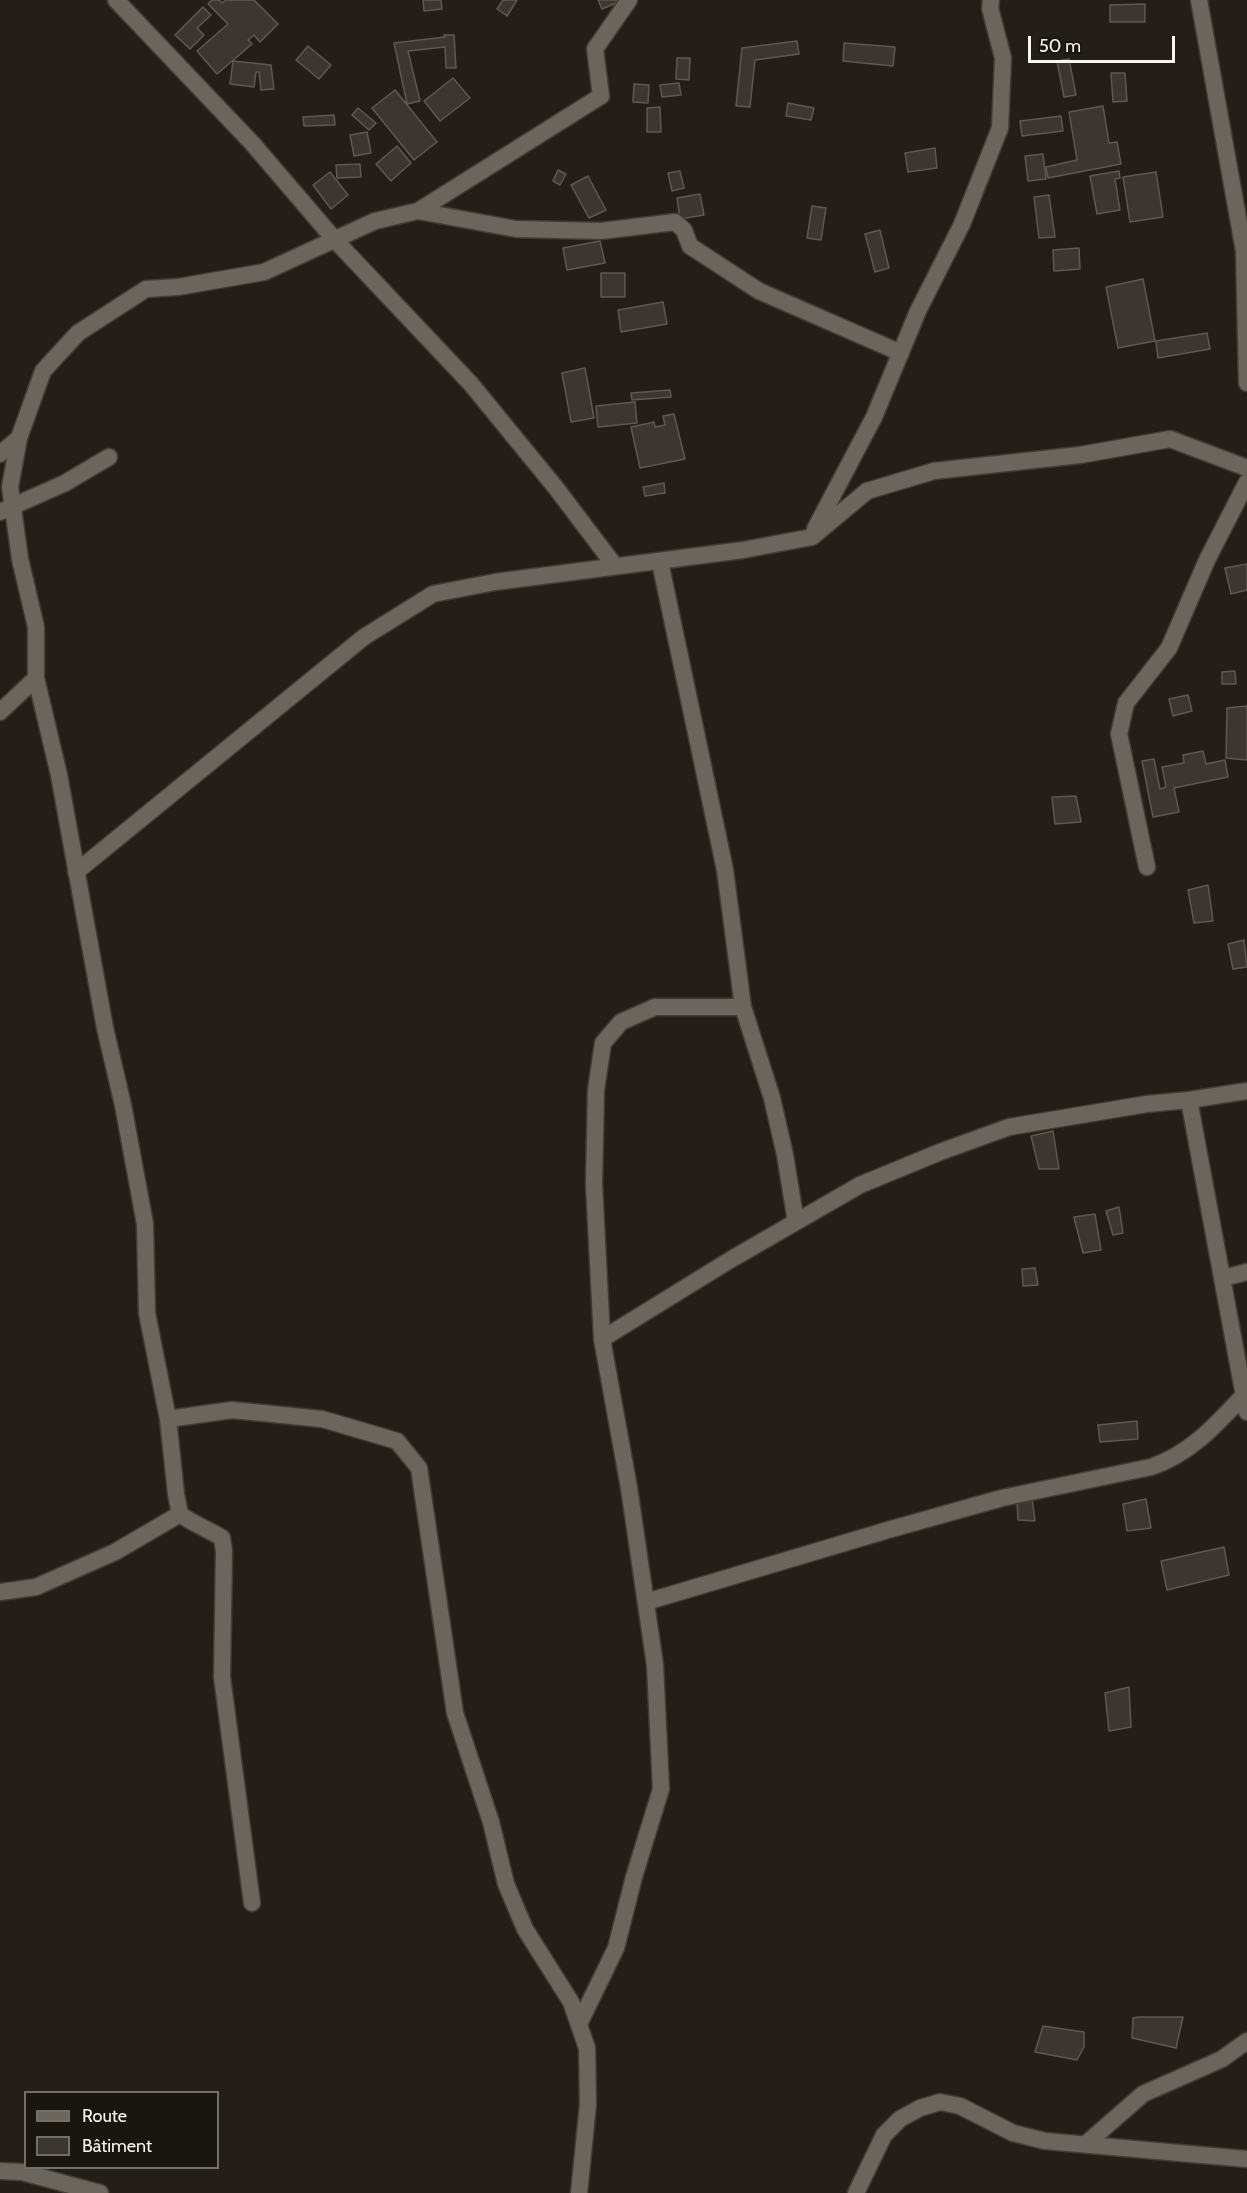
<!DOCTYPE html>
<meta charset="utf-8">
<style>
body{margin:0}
#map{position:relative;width:1247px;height:2193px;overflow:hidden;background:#231f18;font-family:Cabin,sans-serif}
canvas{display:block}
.legend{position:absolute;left:24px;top:2091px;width:195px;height:78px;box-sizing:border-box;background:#19160f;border:2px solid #726f69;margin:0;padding:8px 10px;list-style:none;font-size:18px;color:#f7f5f0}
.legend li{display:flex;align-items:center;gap:12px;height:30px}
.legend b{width:30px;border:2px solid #726f69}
.scale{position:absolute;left:1028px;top:36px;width:147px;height:27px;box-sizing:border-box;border:3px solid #f7f5f0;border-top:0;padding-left:8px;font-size:18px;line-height:21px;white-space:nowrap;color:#f7f5f0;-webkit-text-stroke:4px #19160f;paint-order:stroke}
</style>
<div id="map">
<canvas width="1247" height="2193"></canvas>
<ul class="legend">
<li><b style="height:8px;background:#6a655d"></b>Route</li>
<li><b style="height:16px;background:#3b3730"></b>Bâtiment</li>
</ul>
<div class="scale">50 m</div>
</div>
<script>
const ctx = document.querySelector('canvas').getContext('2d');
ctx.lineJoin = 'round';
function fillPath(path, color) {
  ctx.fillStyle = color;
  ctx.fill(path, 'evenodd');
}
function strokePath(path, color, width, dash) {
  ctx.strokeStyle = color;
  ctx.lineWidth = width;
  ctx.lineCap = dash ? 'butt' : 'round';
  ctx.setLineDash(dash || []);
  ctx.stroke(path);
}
const building = new Path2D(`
 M212 0H219L222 3 226 0H254L278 24 260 42 254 35 248 40 252 44 217 74 197 51 228 24 208 4Z
 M423 0H441L442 9 424 11Z
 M503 0H517L507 16 497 9Z
 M598 0H623L602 9Z
 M1145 4V22H1110V5Z
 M203 7 211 15 197 28 204 35 190 49 175 35Z
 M444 35H454L456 68H446L445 47 408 51 420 101 407 104 394 43 445 37Z
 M797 41 799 54 755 60 750 107 736 106 742 48Z
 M844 43 895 47 893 66 843 61Z
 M308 46 331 65 319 79 296 60Z
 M677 58H690L689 80 676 79Z
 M1069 59 1076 95 1064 97 1057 61Z
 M233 61 271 65 274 89 261 90 259 72H256L254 87 230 84Z
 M1111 73H1125L1127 101 1113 102Z
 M453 78 470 98 440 121 424 101Z
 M679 83 681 95 662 97 660 85Z
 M634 84 649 85 648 103 633 102Z
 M395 90 437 142 414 160 372 108Z
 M788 103 814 108 811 120 786 116Z
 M1103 106 1109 143 1117 142 1121 164 1048 178 1046 167 1077 160 1069 112Z
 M660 107 661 132H647V108Z
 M358 108 376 123 369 130 352 115Z
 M334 115 335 125 304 126 303 117Z
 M1061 116 1063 131 1022 136 1020 121Z
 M367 132 371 153 354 156 350 135Z
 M397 146 411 163 391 181 376 164Z
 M935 148 937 168 908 172 905 153Z
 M1043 154 1046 179 1028 181 1025 156Z
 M360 164 361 177 337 178 336 165Z
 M558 170 566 174 560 185 553 181Z
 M680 171 684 188 672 191 668 173Z
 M1119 171 1120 178 1115 179 1120 210 1097 214 1090 176Z
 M330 172 348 195 331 209 313 185Z
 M1156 172 1163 217 1130 222 1123 177Z
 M588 176 606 210 589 218 571 185Z
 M700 194 704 215 680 219 677 198Z
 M1049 195 1055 237 1039 238 1034 197Z
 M812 206 826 208 821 240 807 238Z
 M880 230 889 268 875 272 865 234Z
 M600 241 605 263 567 270 563 248Z
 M1079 248 1080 269 1054 271 1053 250Z
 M601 273H625V297H601Z
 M1143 279 1155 341 1118 348 1106 287Z
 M663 302 667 324 621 332 618 310Z
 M1207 333 1210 349 1158 358 1156 341Z
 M585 368 594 418 571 422 562 373Z
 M670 390 671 397 632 400 631 393Z
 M635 402 637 423 598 427 596 406Z
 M674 414 685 459 640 468 631 427 654 422 655 427 665 425 663 416Z
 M664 483 665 493 645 496 643 487Z
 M1247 564V590L1231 594 1225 568Z
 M1235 671 1236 684H1222V672Z
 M1188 695 1192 711 1173 716 1169 699Z
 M1247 706V760L1226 758 1227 708Z
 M1203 751 1206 764 1225 760 1228 777 1174 788 1179 812 1153 817 1142 761 1154 759 1160 789 1166 787 1162 767 1184 763 1183 755Z
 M1076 796 1081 822 1055 824 1052 797Z
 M1208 885 1213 921 1194 923 1188 890Z
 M1244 940 1247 967 1233 969 1228 944Z
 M1053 1131 1059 1169H1039L1031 1136Z
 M1119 1207 1123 1233 1113 1235 1106 1211Z
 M1095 1214 1101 1250 1083 1253 1074 1217Z
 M1035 1268 1038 1285 1023 1286 1022 1269Z
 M1137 1421 1138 1439 1100 1442 1098 1425Z
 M1032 1498 1035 1521 1018 1520 1017 1500Z
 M1146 1499 1151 1528 1127 1531 1123 1504Z
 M1224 1547 1229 1575 1167 1590 1161 1561Z
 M1129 1687 1131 1727 1109 1731 1105 1693Z
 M1138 2017H1183L1176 2048 1132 2038 1133 2018Z
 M1043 2026 1084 2032V2047L1077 2060 1035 2052Z`);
fillPath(building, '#3b3730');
strokePath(building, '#5d5950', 1.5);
const minor = new Path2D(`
 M116 0 252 143 335 240 471 384 556 488 615 566
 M1199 0 1244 251 1247 383
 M418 211 516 229 601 231 675 222 684 230 690 246 759 291 901 353
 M19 438 10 487 20 559 36 627V678L59 775 105 1028 123 1105 145 1224 147 1313 168 1419 176 1494 180 1514C193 1524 208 1529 222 1538L224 1551 222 1677 252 1903
 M0 454 19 438 43 371 78 333 146 289 178 287 264 272 375 221 418 211 601 96 595 49 629 0
 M0 512 65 483 109 457
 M815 529 874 417 918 311 962 224 1000 128 1003 58 990 8 991 0
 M660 562 725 870 743 1007 772 1098 785 1155 796 1222
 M0 712 36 678
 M1147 867 1119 734 1126 703 1169 648 1207 560 1247 482
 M76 872 364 637 433 594 495 582 743 550 812 537 867 491 934 471 1080 455 1170 439 1247 468
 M1189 1100 1247 1412
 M1223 1278 1247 1272
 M602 1339 730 1260 860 1185 940 1152 1009 1127 1147 1104 1189 1100 1247 1091
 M168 1419 232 1410 322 1419 397 1441 419 1468 455 1713 491 1822 506 1884 525 1929 571 2002 587 2048 588 2104 579 2193
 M0 1592 36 1587 115 1552 180 1514
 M646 1602 888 1530 1002 1498 1151 1467C1190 1454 1216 1425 1244 1395
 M579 2024 616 1948 634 1877 661 1789 655 1665 629 1488 602 1339 594 1184 596 1090 603 1043 621 1022 655 1007H743
 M1087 2143 1143 2094 1222 2059 1247 2041
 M0 2171 22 2172 100 2193
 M856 2193 884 2135 900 2119 920 2108 940 2102 960 2106 1013 2133 1045 2141 1247 2159`);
strokePath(minor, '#403d38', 19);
strokePath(minor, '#6a655d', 16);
</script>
